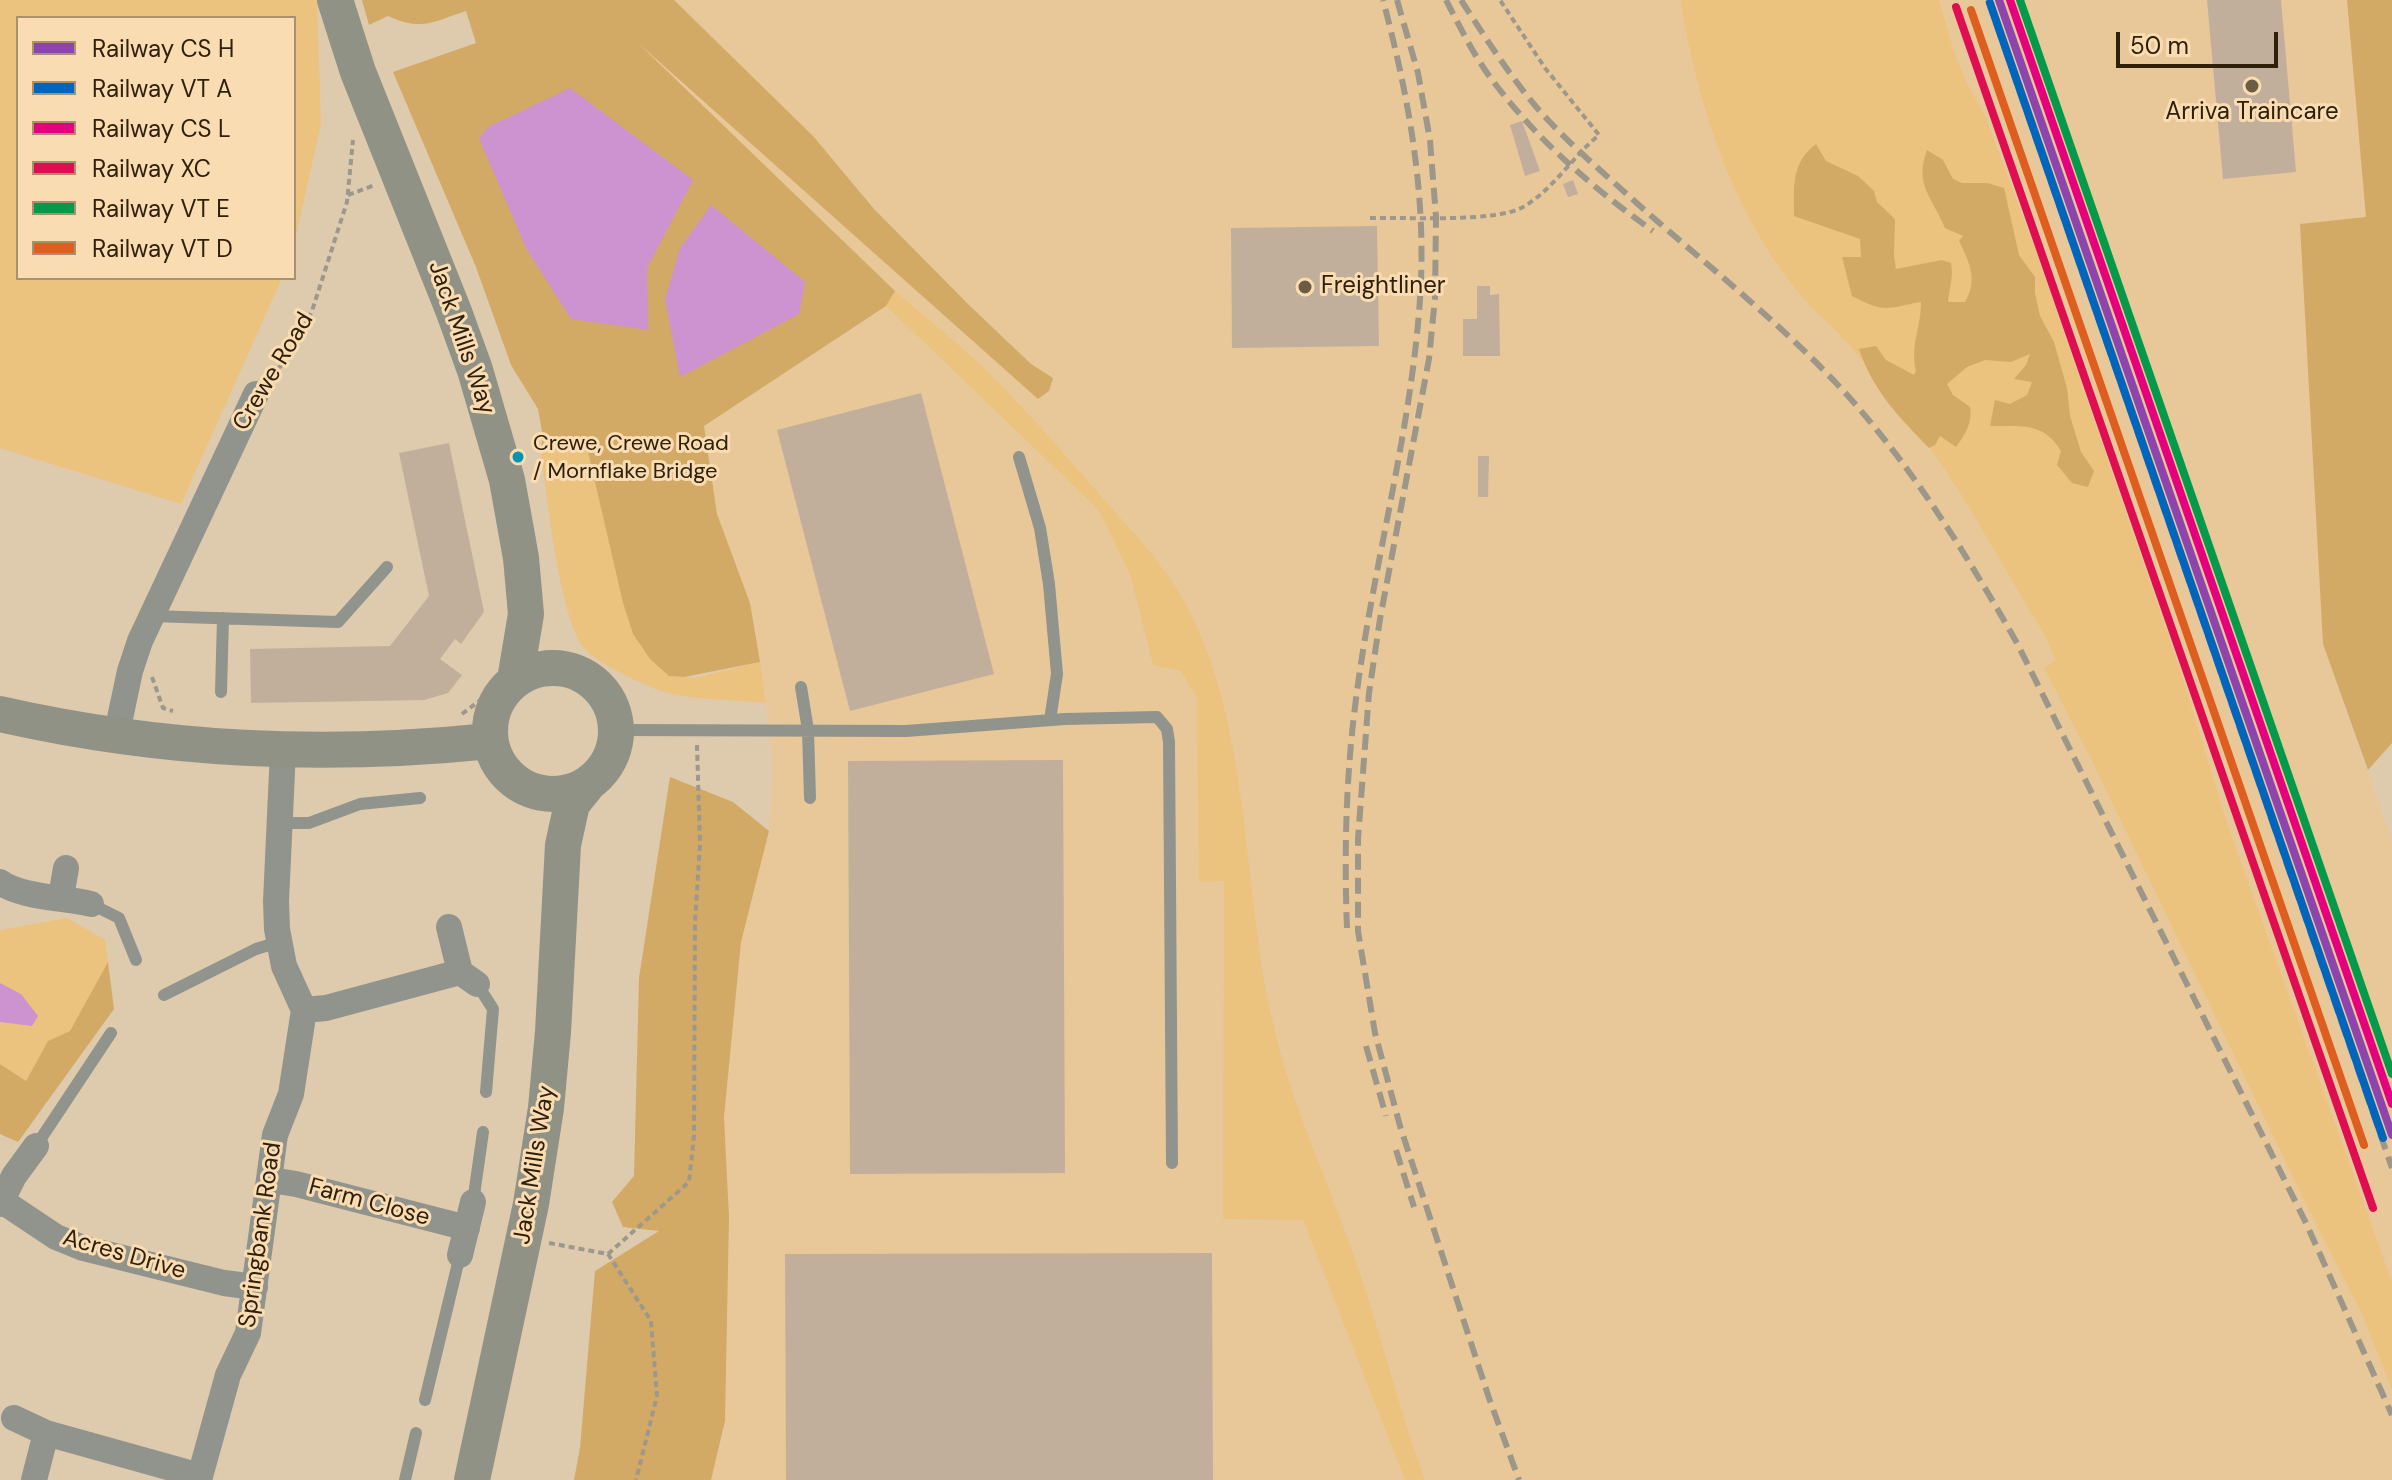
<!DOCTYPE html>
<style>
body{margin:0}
#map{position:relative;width:2392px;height:1480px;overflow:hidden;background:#decaad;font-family:"DM Sans",sans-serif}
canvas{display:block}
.legend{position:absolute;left:16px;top:16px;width:280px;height:264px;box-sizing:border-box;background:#fadcb2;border:2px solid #a8916f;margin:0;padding:10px 14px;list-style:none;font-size:24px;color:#2e200a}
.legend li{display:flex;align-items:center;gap:16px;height:40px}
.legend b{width:40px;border:2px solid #a8916f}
.scale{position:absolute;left:2116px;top:32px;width:162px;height:36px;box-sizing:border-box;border:4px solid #2e200a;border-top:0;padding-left:10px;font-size:24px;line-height:28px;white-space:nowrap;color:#2e200a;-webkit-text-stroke:6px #fadcb2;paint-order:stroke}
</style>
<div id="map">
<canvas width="2392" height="1480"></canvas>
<ul class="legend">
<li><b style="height:10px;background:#8e44ad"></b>Railway CS H</li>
<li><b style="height:10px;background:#0065bd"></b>Railway VT A</li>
<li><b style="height:10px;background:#e5007d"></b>Railway CS L</li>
<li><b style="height:10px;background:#df0d52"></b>Railway XC</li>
<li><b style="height:10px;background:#05994a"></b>Railway VT E</li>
<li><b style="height:10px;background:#de5e20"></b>Railway VT D</li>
</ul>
<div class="scale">50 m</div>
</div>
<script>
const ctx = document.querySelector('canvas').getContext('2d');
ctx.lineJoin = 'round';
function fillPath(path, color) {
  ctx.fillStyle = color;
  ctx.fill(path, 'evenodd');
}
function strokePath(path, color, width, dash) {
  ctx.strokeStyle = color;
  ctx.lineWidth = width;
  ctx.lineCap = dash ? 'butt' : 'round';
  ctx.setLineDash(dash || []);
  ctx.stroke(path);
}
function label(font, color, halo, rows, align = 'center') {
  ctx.font = font + ' "DM Sans",sans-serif';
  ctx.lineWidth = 6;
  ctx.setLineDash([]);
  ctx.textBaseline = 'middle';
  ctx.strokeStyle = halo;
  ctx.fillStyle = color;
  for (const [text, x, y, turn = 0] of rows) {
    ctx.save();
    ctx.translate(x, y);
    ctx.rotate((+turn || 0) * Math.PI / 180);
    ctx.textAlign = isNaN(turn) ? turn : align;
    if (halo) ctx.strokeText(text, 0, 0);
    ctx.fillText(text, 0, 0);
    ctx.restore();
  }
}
fillPath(new Path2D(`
 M593 0H2380L2392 125 2323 645 2392 842V1480H1425L1405 1426 1348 1236 1315 1157 1290 1086 1273 1025 1214 671 1189 611 1154 556 994 378 895 291Z
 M886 306 1098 509 1130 574 1152 665 1181 671 1197 698 1199 881 1224 880 1223 1219 1303 1220 1405 1480H711L725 1421 729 1217 724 1117 741 942 769 831 773 769 764 685 750 603 717 514 704 426Z`), '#e8c899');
fillPath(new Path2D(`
 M0 0H317L321 123 294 245V18H18V278H282L181 504 0 448Z
 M1680 0H1939L1953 48 1966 81 1985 116 2040 263 2182 676 2227 823 2392 1282V1389L2362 1314 2307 1206 2092 761 2044 668 2056 660 2045 635C2003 569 1967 496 1920 434 1898 405 1875 375 1852 348 1833 326 1810 308 1793 286 1729 204 1697 100 1680 0Z
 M895 291C928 320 965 348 996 380 1032 417 1066 456 1100 495 1133 532 1168 568 1190 612 1252 736 1242 893 1274 1027 1291 1100 1321 1166 1347 1236 1377 1316 1395 1400 1425 1480H1405L1303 1220 1223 1219 1224 881 1199 882 1197 698 1181 671 1153 665 1130 574 1098 509 886 306Z
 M585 438 623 603 633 634 669 676 694 678 760 662 766 703C737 700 696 700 668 693 650 689 598 663 586 650 560 625 545 487 541 447Z
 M67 918 105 940 108 962 70 1031 48 1041 26 1081 0 1064V930Z`), '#ecc27f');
fillPath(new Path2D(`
 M362 0H674L813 136 874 209 969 305 1031 364 1053 378 1049 391 1038 399 637 42 895 291 886 306 704 426 717 514 750 603 760 662 684 677 669 676 650 659 633 634 623 603 585 439 541 447 543 437 538 409 511 365 476 267 393 72 476 43 466 11C434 21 423 32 388 16L369 25Z
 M2347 0H2392V743L2368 770 2323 644 2300 224 2366 217Z
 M1816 144 1826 161 1858 176 1874 191 1877 202 1895 219 1894 256 1896 269 1942 260 1951 263C1954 278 1949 288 1948 302H1965C1978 280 1970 263 1959 241L1963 236 1945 228C1932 196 1914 186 1927 150L1943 160 1953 179 1962 183H1987L2004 188 2019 255 2035 277V293L2040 316 2054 342 2067 388 2070 416 2081 452 2094 471 2088 487 2072 483 2057 465 2061 451C2043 421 2020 427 1990 426L1995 400 2010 404 2027 395 2032 382 2014 379 2026 365 2030 354 2011 362 1985 360 1967 367 1947 384 1953 395 1970 407C1973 422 1965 435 1956 447L1940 436 1935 445 1929 448C1899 417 1873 391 1859 349L1876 346 1886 360 1914 375 1916 371C1910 344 1921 329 1921 302 1885 308 1887 314 1852 296L1842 257H1861L1860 239 1794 216C1794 186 1791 163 1816 144Z
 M670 777 733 802 769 831 741 942 724 1117 729 1217 725 1421 711 1480H574L580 1448 595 1271 659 1231 623 1227 612 1202 634 1176 639 978Z
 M108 962 114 1009 18 1142 0 1134V1064L26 1081 48 1041 70 1031Z`), '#d2aa65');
fillPath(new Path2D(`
 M570 88 693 180 647 268 648 330 571 319 526 248 479 138 488 127Z
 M711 205 805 282 799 314 680 377 665 299 680 248Z
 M0 983 21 994 38 1016 32 1026 0 1022Z`), '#cd93d1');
fillPath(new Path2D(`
 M2207 0H2281L2296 172 2223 179Z
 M1522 121 1540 171 1525 176 1510 125Z
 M1573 180 1578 194 1568 197 1563 184Z
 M1377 226 1379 346 1232 348 1231 228Z
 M1477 286H1490V295L1499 294 1500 356H1463V319H1477Z
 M921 393 994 674 850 711 777 430Z
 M449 443 484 612 461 644 455 639 440 659 462 675 448 693 424 700 251 703 250 649 390 646 429 596 399 453Z
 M1478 456H1489L1488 497H1478Z
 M1063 760 1065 1173 850 1174 848 761Z
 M1212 1253 1213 1480H786L785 1254Z`), '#c2af9b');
strokePath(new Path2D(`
 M348 195 375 185
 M1370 218C1406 217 1495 223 1523 207 1553 190 1573 156 1599 135L1545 68 1500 0
 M271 377 291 354 312 311 347 202 353 140
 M152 677 163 708 173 711
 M462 714 483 698 488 686
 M549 1243 608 1254 651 1321 657 1396 636 1480
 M608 1254 689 1182 694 1136 695 922 700 844 697 745`), '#9d988d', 4, [6, 4]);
strokePath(new Path2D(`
 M1019 457 1040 528 1049 584 1057 674 1050 720
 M151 616 338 622 387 567
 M801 687 808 730 810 798
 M221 692 223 618
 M617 730 906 731 1065 719 1157 717 1167 729 1169 742 1172 1163
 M281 823H309L360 804 420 798
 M91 904 119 918 136 960
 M477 984 493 1009 486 1092
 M164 995 256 949 279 942
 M36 1146 111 1033
 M473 1202 483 1132
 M425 1400 460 1255
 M405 1480 416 1433`), '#91948c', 12);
strokePath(new Path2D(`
 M116 737 130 671 140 641 256 394
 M0 882C19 897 67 898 91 904
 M61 897 66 868
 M449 927 460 972 477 984
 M304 1010 326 1008 460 972
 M271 1180 296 1184 467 1228
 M2 1201 56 1237 83 1248 224 1283 255 1287
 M0 1204 14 1176 36 1146
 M460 1255 473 1202
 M14 1418 46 1433 200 1476
 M34 1480 46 1433
 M199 1480 228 1375 248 1333 275 1135 291 1094 304 1010 284 966 277 929 276 901 283 751`), '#91948c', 26);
strokePath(new Path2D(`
 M335 0 358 72 454 312 475 370 507 480 521 558 526 614 515 680
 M490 731a63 63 0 1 1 126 0a63 63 0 1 1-126 0Z
 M0 714C164 751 323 758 490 741
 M472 1480 531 1204 546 1108 553 1032 563 845 572 804 589 783`), '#919286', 36);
strokePath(new Path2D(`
 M1397 0 1418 73 1430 140 1436 217 1435 298 1429 359 1380 619 1369 693 1358 839V931L1375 1033 1400 1126 1489 1398 1519 1480
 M1446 0C1458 23 1470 48 1485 70 1530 134 1590 186 1653 231
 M1461 0C1485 37 1509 75 1538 109 1566 141 1599 169 1630 197 1699 259 1774 317 1837 384 1909 461 1965 552 2017 643L2306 1223 2392 1415
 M1988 0 2392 1168
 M1347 928C1344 852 1346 774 1356 699 1373 565 1411 433 1420 299 1427 196 1409 98 1383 0
 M1366 1046 1386 1116
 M1396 1150 1414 1207`), '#9d9789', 6, [16, 8]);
strokePath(new Path2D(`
 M1999 0 2392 1135`), '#8e44ad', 8);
strokePath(new Path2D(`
 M1990 3 2383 1138`), '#0065bd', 8);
strokePath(new Path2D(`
 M2010 0 2392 1104`), '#e5007d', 8);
strokePath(new Path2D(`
 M1956 7 2373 1208`), '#df0d52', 8);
strokePath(new Path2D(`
 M2020 0 2392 1074`), '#05994a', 8);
strokePath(new Path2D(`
 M1971 10 2364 1145`), '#de5e20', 8);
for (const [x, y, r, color] of [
 [2252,86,8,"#6c5c43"],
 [1305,287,8,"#6c5c43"],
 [518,457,7,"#0794b1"]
]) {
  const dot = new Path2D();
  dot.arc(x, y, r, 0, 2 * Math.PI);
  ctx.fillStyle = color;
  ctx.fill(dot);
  strokePath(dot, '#fadcb2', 3);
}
label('22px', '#2e200a', '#fadcb2', [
 ["Crewe, Crewe Road",533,444],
 ["/ Mornflake Bridge",533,472]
], 'left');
label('24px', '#2e200a', '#fadcb2', [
 ["Arriva Traincare",2252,113],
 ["Freightliner",1321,287,"left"]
]);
label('24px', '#2e200a', '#fadcb2', [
 ["Jack Mills Way",461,338,71],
 ["Crewe Road",274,372,-59],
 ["Jack Mills Way",535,1165,-81],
 ["Farm Close",369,1203,15],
 ["Springbank Road",261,1235,-82],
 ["Acres Drive",124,1255,16]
]);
</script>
